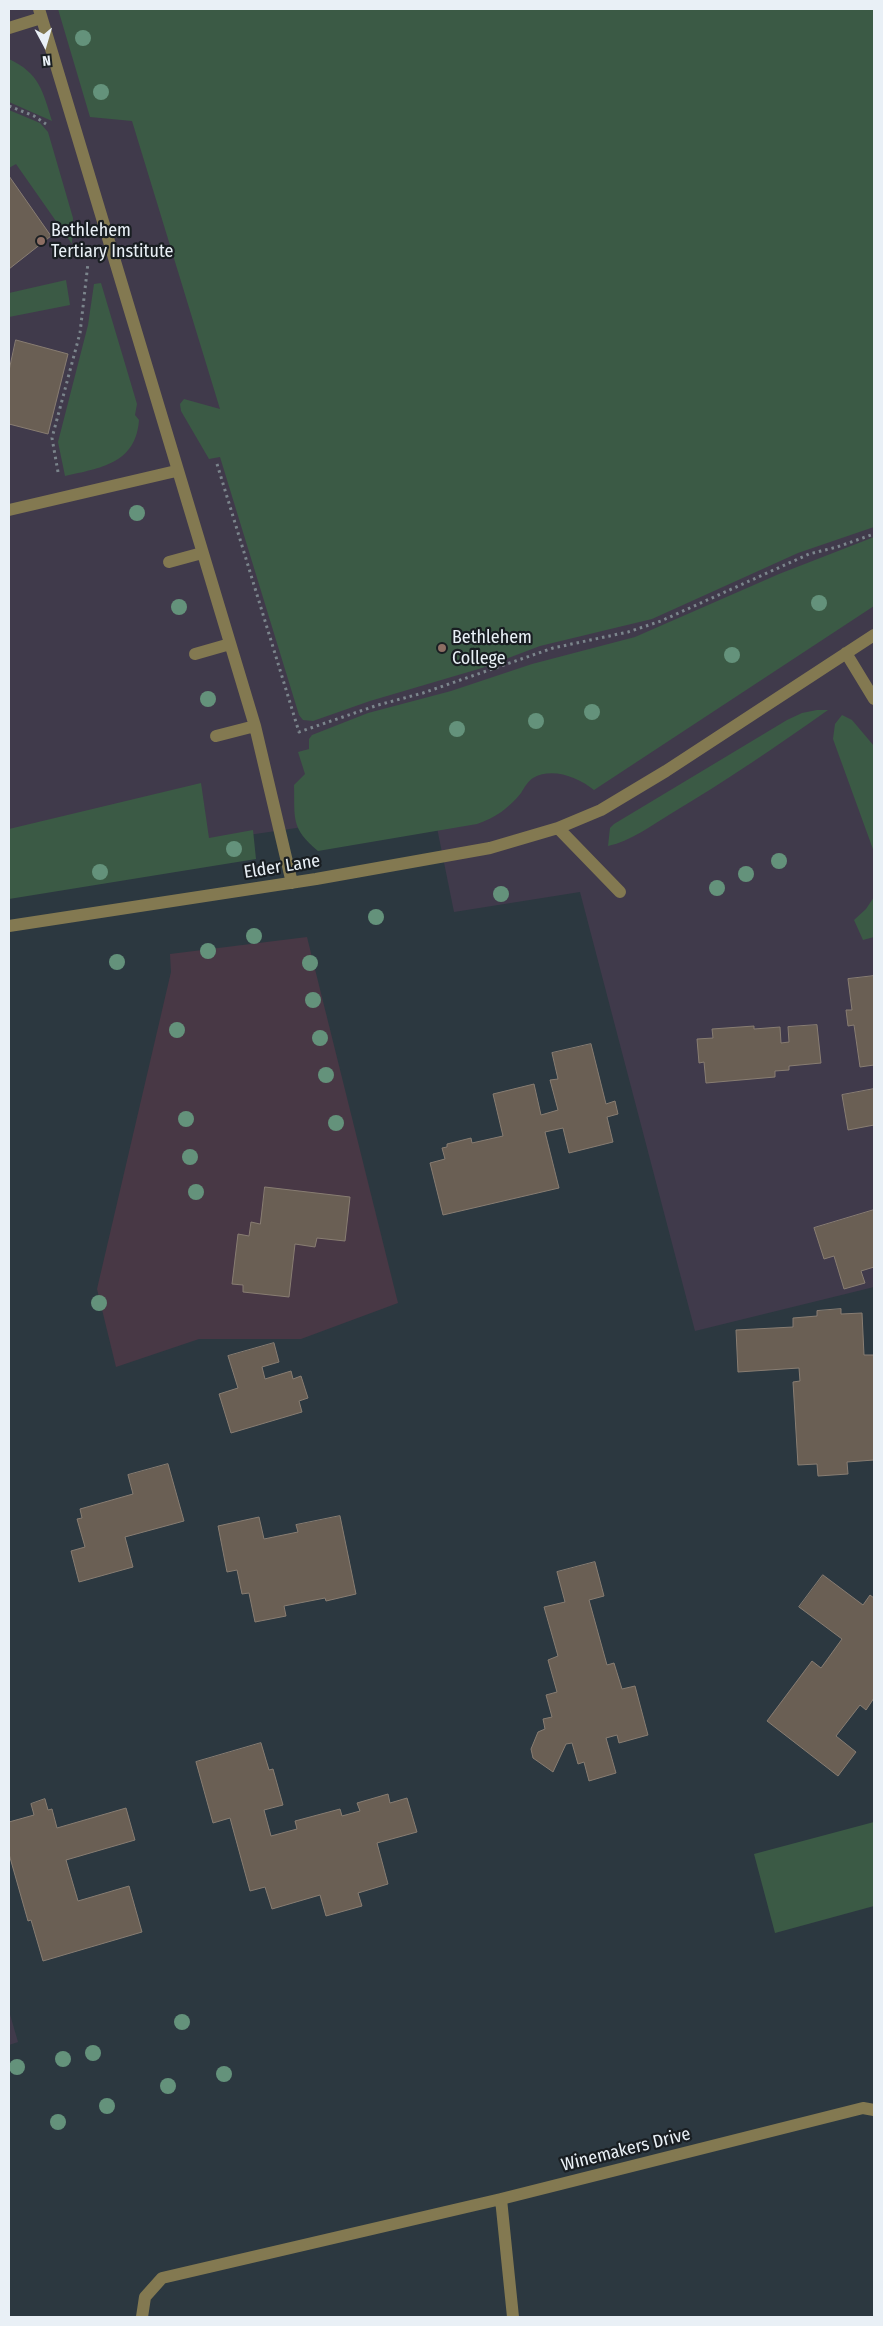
<!DOCTYPE html>
<style>
body{margin:0}
#map{position:relative;width:883px;height:2326px;overflow:hidden;background:#2c3840;font-family:"Fira Sans Condensed",sans-serif}
canvas{display:block}
.frame{position:absolute;inset:0;border:10px solid #e9f0f6;pointer-events:none}
.north{position:absolute;left:20px;top:20px;width:50px;height:50px;-webkit-text-stroke:4px #191e22;paint-order:stroke;rotate:174deg;font-size:14px;font-weight:700;line-height:20px;text-align:center;color:#e9f0f6}
.north::after{content:'';display:block;margin:auto;width:18px;height:22px;background:#e9f0f6;clip-path:polygon(50% 0,100% 100%,50% 72%,0 100%)}
</style>
<div id="map">
<canvas width="883" height="2326"></canvas>
<div class="frame"></div>
<div class="north">N</div>
</div>
<script>
const ctx = document.querySelector('canvas').getContext('2d');
ctx.lineJoin = 'round';
function fillPath(path, color) {
  ctx.fillStyle = color;
  ctx.fill(path, 'evenodd');
}
function strokePath(path, color, width, dash) {
  ctx.strokeStyle = color;
  ctx.lineWidth = width;
  ctx.lineCap = dash ? 'butt' : 'round';
  ctx.setLineDash(dash || []);
  ctx.stroke(path);
}
function label(font, color, halo, rows, align = 'center') {
  ctx.font = font + ' "Fira Sans Condensed",sans-serif';
  ctx.lineWidth = 4.5;
  ctx.setLineDash([]);
  ctx.textBaseline = 'middle';
  ctx.strokeStyle = halo;
  ctx.fillStyle = color;
  for (const [text, x, y, turn = 0] of rows) {
    ctx.save();
    ctx.translate(x, y);
    ctx.rotate((+turn || 0) * Math.PI / 180);
    ctx.textAlign = isNaN(turn) ? turn : align;
    if (halo) ctx.strokeText(text, 0, 0);
    ctx.fillText(text, 0, 0);
    ctx.restore();
  }
}
fillPath(new Path2D(`
 M307 937 398 1303 301 1339H199L116 1367 97 1289 171 972 170 954Z`), '#483845');
fillPath(new Path2D(`
 M9 9H874V1287L695 1331 580 892 454 912 433 808 9 870Z
 M9 2011 18 2042 9 2045Z`), '#403a4b');
fillPath(new Path2D(`
 M58 9H874V527L798 553 652 619 540 646 482 668 370 701 313 721 303 720 299 715 220 457 209 459 181 411 180 404 184 399 220 409 132 121 90 117Z
 M9 59C39 73 43 91 52 121L9 102Z
 M9 110 40 123 48 132 73 218 72 244 16 164 9 168Z
 M66 280 70 305 9 317V293Z
 M101 283 137 404 135 415 139 420C136 464 100 468 65 476L58 442 88 325 94 284Z
 M874 537V606L594 790C578 777 552 767 533 778 528 781 524 788 521 793 509 808 495 818 477 824L318 851C290 828 295 817 294 785L305 774 298 752 309 749V739L312 735 368 713 451 691 532 664 635 637 779 574Z
 M817 710H828C777 746 726 781 672 813 652 825 631 841 608 846L610 828 614 824 787 720 802 713Z
 M842 715 852 720 874 746V852L833 739 835 724Z
 M201 783 209 838 253 830 256 859 9 899V829Z
 M874 897V937L863 940 854 920 866 909Z
 M874 1822V1906L775 1933 754 1854Z`), '#3b5a45');
const building = new Path2D(`
 M9 176 51 236 9 269Z
 M16 340 68 354 48 434 9 424V371Z
 M874 976V1065L860 1067 854 1025 848 1026 846 1010H852L848 979Z
 M817 1025 821 1063 789 1066V1070L775 1071V1077L706 1083 704 1062 699 1063 697 1039 713 1038 712 1029 754 1026V1029L780 1027 781 1043 789 1042 788 1027Z
 M591 1044 606 1104 615 1101 618 1114 607 1117 613 1142 569 1153 563 1128 545 1132 559 1188 443 1215 430 1163 445 1159 442 1148 447 1147V1144L471 1138 472 1143 503 1136 493 1094 534 1084 541 1115 558 1110 550 1080 558 1079 552 1053Z
 M874 1089V1125L848 1130 842 1095Z
 M265 1187 350 1197 345 1241 317 1238 315 1247 295 1244 289 1297 243 1292V1285L232 1284 238 1234 249 1236 251 1222 260 1224Z
 M874 1210V1267L861 1271 865 1283 844 1289 834 1256 824 1259 814 1228Z
 M841 1309V1314L862 1313 864 1355H874V1460L847 1462 848 1474 818 1476 817 1464 798 1465 793 1382 800 1381 799 1368 738 1372 736 1330 793 1327V1318L817 1316V1311Z
 M274 1343 279 1362 262 1367 265 1379 291 1371 293 1379 301 1376 308 1398 299 1401 302 1412 231 1433 219 1394 238 1388 228 1356Z
 M168 1464 184 1521 125 1537 133 1567 79 1582 71 1551 85 1547 77 1519 82 1518 80 1509 133 1494 128 1475Z
 M340 1516 356 1594 326 1601 325 1598 284 1606 286 1616 255 1622 249 1593 242 1594 237 1570 227 1572 218 1526 259 1517 264 1539 298 1532 296 1525Z
 M595 1562 604 1596 589 1600 607 1665 614 1663 622 1689 635 1686 648 1735 619 1743 617 1735 606 1738 616 1773 589 1781 584 1762 578 1764 572 1743 566 1744 553 1772 533 1758 531 1749 538 1732 545 1729 543 1719 552 1717 546 1695 557 1692 548 1660 558 1656 544 1607 565 1602 557 1572Z
 M823 1575 863 1605 870 1595 874 1598V1698L866 1710 860 1705 836 1736 856 1752 838 1776 767 1721 812 1661 821 1668 842 1639 799 1607Z
 M261 1743 269 1770 273 1769 283 1805 264 1810 271 1836 297 1829 295 1821 340 1809 342 1816 360 1811 357 1803 388 1794 390 1803 407 1798 417 1832 377 1843 388 1884 358 1893 362 1906 326 1916 320 1895 272 1909 265 1887 250 1891 230 1818 213 1823 196 1762Z
 M45 1799 48 1810 52 1809 57 1828 126 1808 135 1840 66 1860 78 1901 129 1886 142 1932 43 1961 31 1920 28 1921 9 1854V1822L34 1815 31 1804Z`);
fillPath(building, '#6a5f54');
strokePath(building, '#887d72', 1);
strokePath(new Path2D(`
 M9 106 34 116 46 124
 M217 464 299 732 378 705 423 693 553 648 628 632 661 621 809 554 837 547 874 534
 M58 472 52 438 80 333 88 263`), '#7b858c', 3, [2.5, 4]);
strokePath(new Path2D(`
 M39 9 255 726 292 883
 M9 28 41 18
 M9 510 176 471
 M169 562 202 553
 M846 653 874 699
 M195 654 230 644
 M216 736 255 726
 M558 828 620 892
 M9 926 316 879 490 848 558 828 601 810 666 771 874 635
 M142 2317 145 2297 162 2278 501 2199
 M513 2317 501 2199 863 2108 874 2110`), '#837951', 12);
ctx.fillStyle = '#64927b';
for (const [x, y] of [
 [83,38],
 [101,92],
 [137,513],
 [819,603],
 [179,607],
 [732,655],
 [208,699],
 [592,712],
 [536,721],
 [457,729],
 [234,849],
 [779,861],
 [100,872],
 [746,874],
 [717,888],
 [501,894],
 [376,917],
 [254,936],
 [208,951],
 [117,962],
 [310,963],
 [313,1000],
 [177,1030],
 [320,1038],
 [326,1075],
 [186,1119],
 [336,1123],
 [190,1157],
 [196,1192],
 [99,1303],
 [182,2022],
 [93,2053],
 [63,2059],
 [17,2067],
 [224,2074],
 [168,2086],
 [107,2106],
 [58,2122]
]) {
  ctx.beginPath();
  ctx.arc(x, y, 8, 0, 2 * Math.PI);
  ctx.fill();
}
for (const [x, y, r, color] of [
 [41,241,5,"#8d6e63"],
 [442,648,5,"#8d6e63"]
]) {
  const dot = new Path2D();
  dot.arc(x, y, r, 0, 2 * Math.PI);
  ctx.fillStyle = color;
  ctx.fill(dot);
  strokePath(dot, '#191e22', 2);
}
label('18px', '#e9f0f6', '#191e22', [
 ["Bethlehem",51,231],
 ["Tertiary Institute",51,252],
 ["Bethlehem",452,638],
 ["College",452,659]
], 'left');
label('18px', '#e9f0f6', '#191e22', [
 ["Elder Lane",282,867,-9],
 ["Winemakers Drive",626,2150,-14]
]);
</script>
